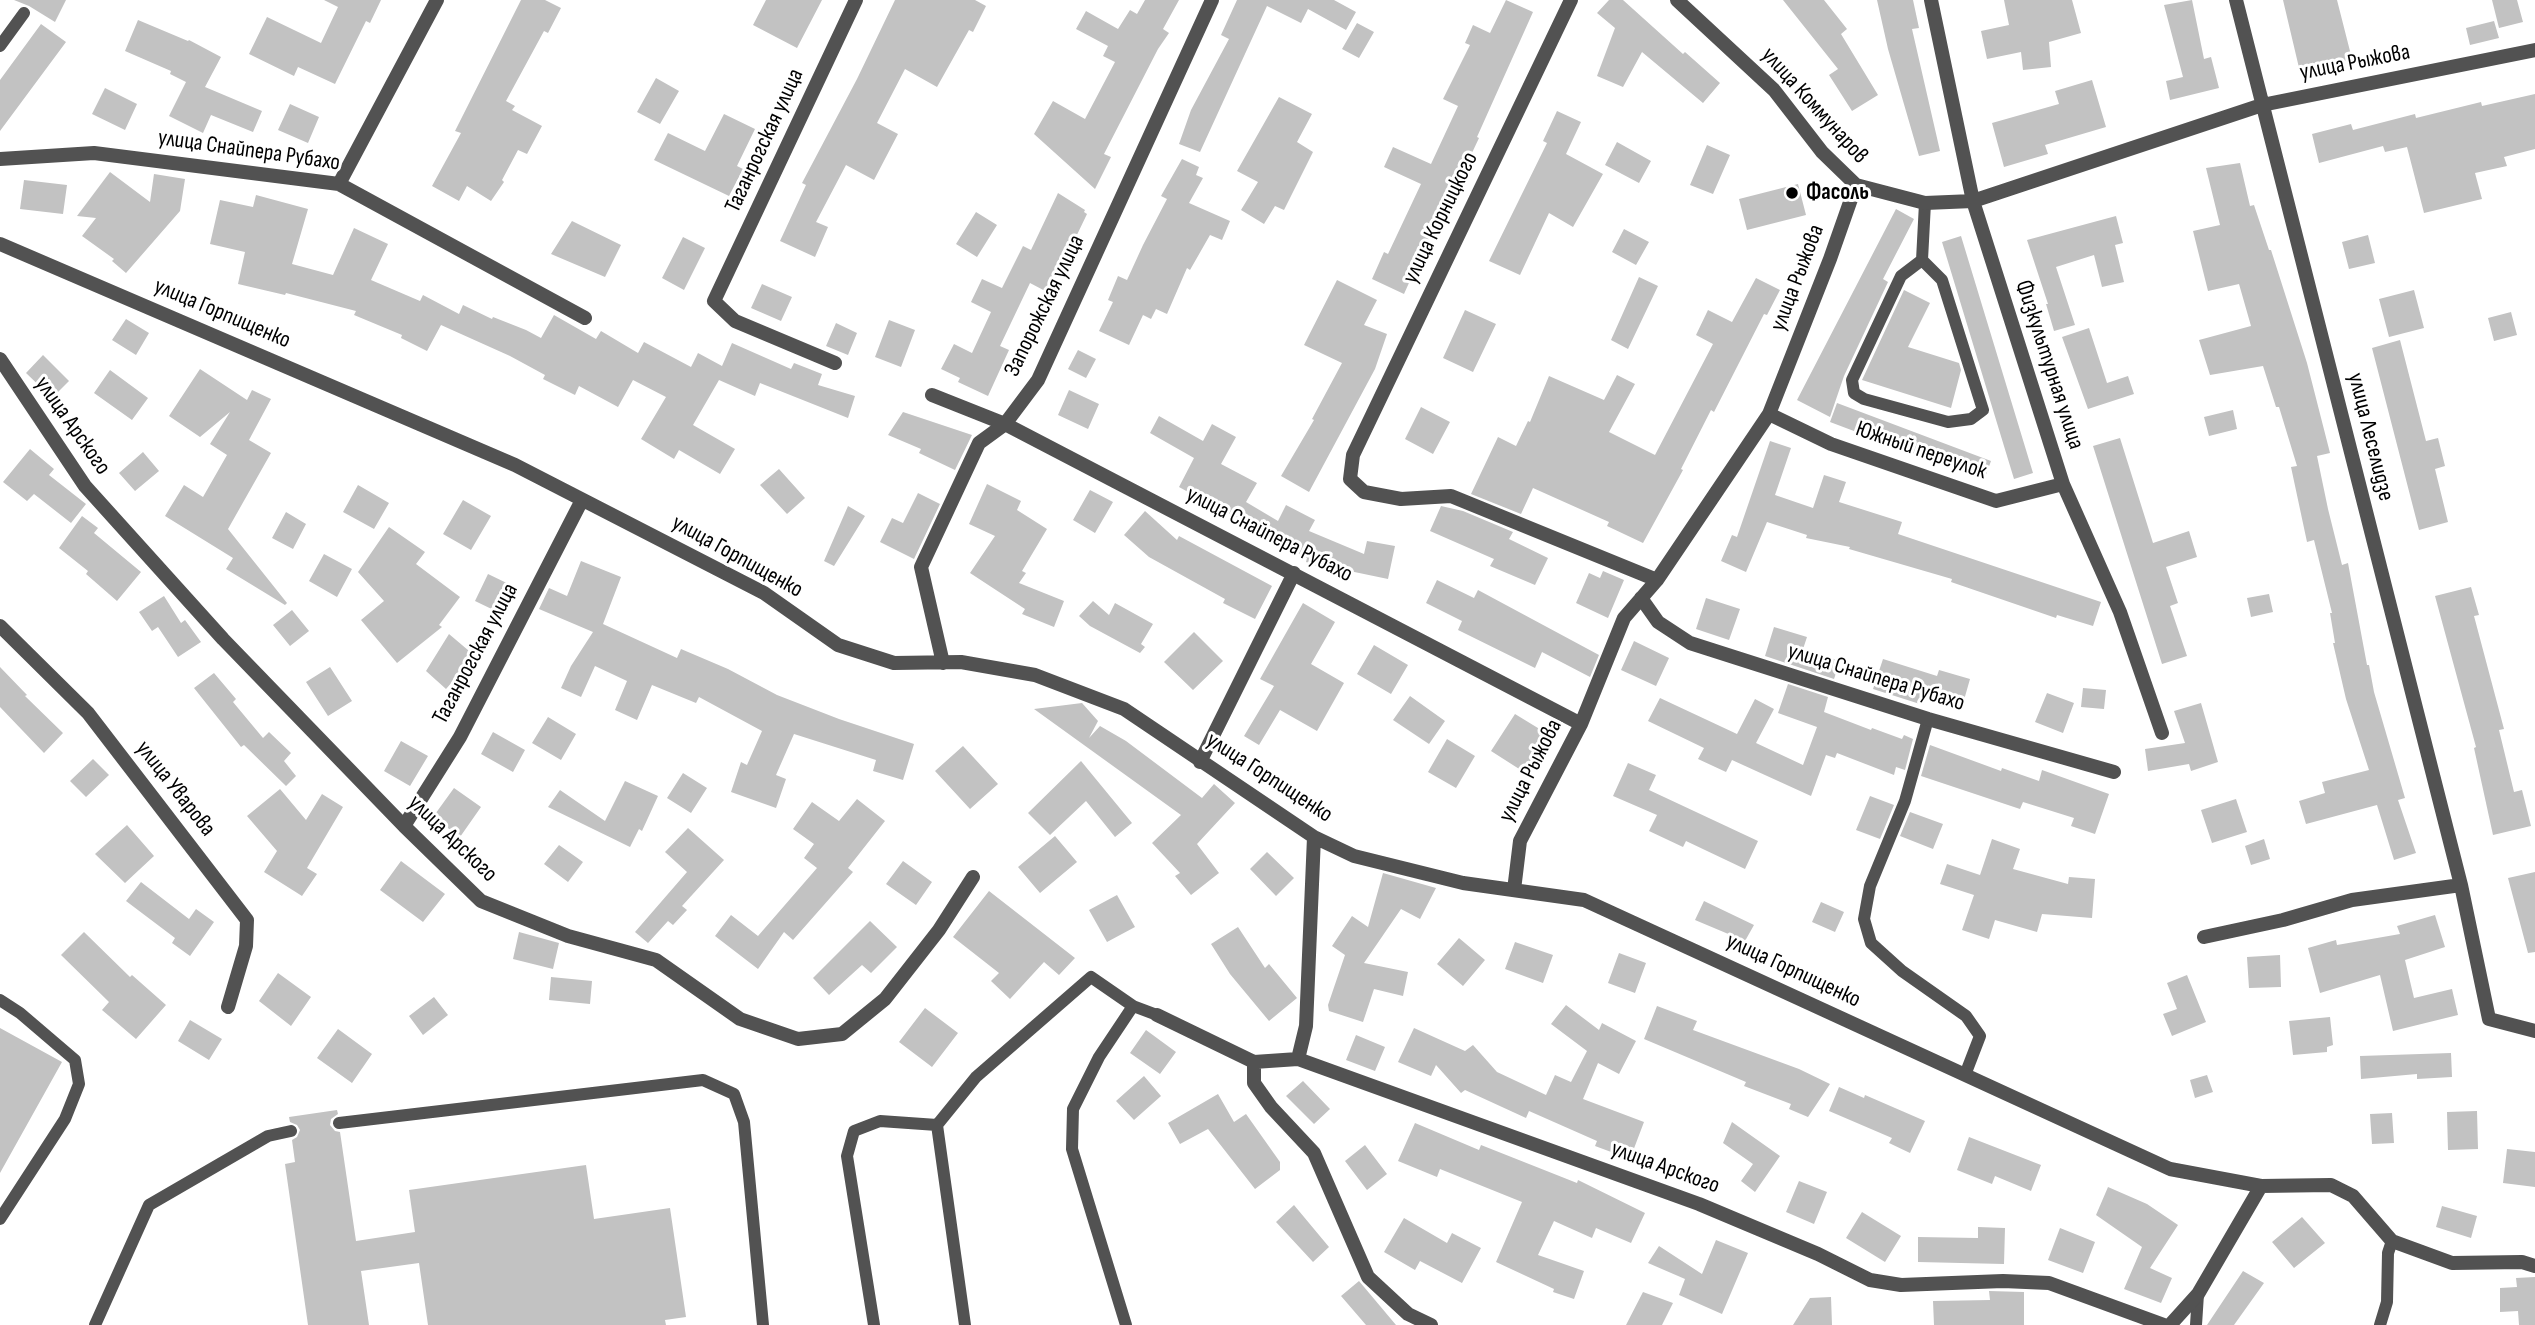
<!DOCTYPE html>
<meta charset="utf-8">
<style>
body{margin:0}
canvas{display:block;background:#fff}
</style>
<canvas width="2535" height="1325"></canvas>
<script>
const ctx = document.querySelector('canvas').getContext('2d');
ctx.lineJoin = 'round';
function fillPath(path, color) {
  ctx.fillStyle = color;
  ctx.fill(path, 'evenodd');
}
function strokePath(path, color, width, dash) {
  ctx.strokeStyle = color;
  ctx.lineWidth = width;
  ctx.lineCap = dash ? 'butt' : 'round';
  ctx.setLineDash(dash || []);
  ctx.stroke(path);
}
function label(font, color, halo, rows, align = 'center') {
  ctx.font = font + ' "Sofia Sans Condensed",sans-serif';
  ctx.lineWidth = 6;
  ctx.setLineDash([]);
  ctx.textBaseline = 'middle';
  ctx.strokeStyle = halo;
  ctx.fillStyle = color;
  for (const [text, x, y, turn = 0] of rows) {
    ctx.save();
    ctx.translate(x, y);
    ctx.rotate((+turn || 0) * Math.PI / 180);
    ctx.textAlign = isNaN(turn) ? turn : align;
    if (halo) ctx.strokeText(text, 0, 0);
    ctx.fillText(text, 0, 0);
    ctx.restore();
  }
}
fillPath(new Path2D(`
 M14 0H66L55 22 29 6Z
 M324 0H381L370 23 366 21 335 84 298 67 294 76 249 54 267 17 321 43 338 7Z
 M521 0H545L561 8 548 33 544 31 506 101 515 106 512 110 542 126 527 154 518 150 502 180 504 182 491 201 467 186 459 201 432 186 461 133 455 131Z
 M766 0H822L797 48 753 25Z
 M895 0H975L986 6 973 32 969 30 937 87 905 69 877 123 898 134 874 180 846 165 816 222 828 227 815 257 780 241 806 185 802 183 857 79Z
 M1145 0H1179L1163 29 1169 33 1158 49 1104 154 1111 157 1095 189 1034 134 1053 101 1085 119 1115 62 1103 56 1108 46 1076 29 1086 11 1118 29 1130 10 1137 14Z
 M1237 0H1334L1356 12 1346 30 1308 9 1301 23 1267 6 1200 152 1179 144 1191 110 1229 39 1221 35Z
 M1506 0 1533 12 1477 137 1479 138 1471 155 1467 153 1404 294 1372 279 1384 252 1388 254 1421 184 1384 167 1393 147 1431 164 1458 106 1443 99 1470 45 1465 43 1473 25 1490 33Z
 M1609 0H1623L1683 54 1685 52 1720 83 1703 103 1642 52 1623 87 1597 76 1615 28 1597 13Z
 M1783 0H1824L1847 29 1841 34 1878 95 1852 111 1829 75 1838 69Z
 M1877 0H1913L1919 28 1912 29 1940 151 1919 156 1888 49Z
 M2004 0H2072L2081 33 2049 42 2051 67 2023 70 2021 52 1987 59 1981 31 2009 25Z
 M2192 0 2204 59 2211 57 2219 88 2170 100 2166 81 2183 77 2164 5Z
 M2283 0H2337L2352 59 2300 72Z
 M2492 0H2517L2523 22 2499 28Z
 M138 20 188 41 189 40 221 57 205 87 262 111 253 132 211 115 203 133 169 116 186 82 170 74 171 71 125 51Z
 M2494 21 2499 38 2470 45 2466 28Z
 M1357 23 1374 32 1359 58 1342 49Z
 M41 24 66 42 0 131V80Z
 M656 78 679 91 660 124 637 112Z
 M2092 80 2106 127 2045 145 2048 154 2004 167 1992 123 2059 104 2055 91Z
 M105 88 137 104 125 130 92 114Z
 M2535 94V149L2504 157 2507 166 2475 173 2482 199 2424 213 2407 147 2385 152 2383 146 2319 163 2312 134 2351 124 2353 130 2415 114 2416 118 2481 102 2482 106Z
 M1279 97 1312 114 1297 142 1313 152 1284 210 1275 206 1264 224 1241 210 1258 182 1237 171Z
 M290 104 319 117 308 143 278 130Z
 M1557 111 1581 122 1566 154 1603 174 1573 227 1549 213 1520 275 1489 261 1547 143 1543 141Z
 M724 114 755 129 737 166 743 169 729 196 654 160 668 133 705 151Z
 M1617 142 1651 161 1639 183 1605 165Z
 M1707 145 1730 155 1713 194 1690 185Z
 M1182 159 1199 167 1196 175 1203 178 1189 203 1230 221 1222 240 1210 235 1190 270 1187 268 1167 314 1156 309 1151 319 1143 315 1129 345 1099 331 1113 302 1108 300 1118 276 1127 280 1143 245 1167 199 1161 196Z
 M2240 163 2250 206 2254 205 2269 250H2271L2307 363 2330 453 2317 456 2328 509 2342 565 2348 563 2367 665H2369L2374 692 2405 798 2398 800 2416 853 2394 860 2377 805 2306 824 2299 801 2325 793 2322 782 2369 770 2346 699 2333 643H2335L2330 613H2332L2314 540 2307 542 2291 467 2297 466 2279 407H2276L2263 366 2210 375 2199 340 2251 326 2239 284 2208 291 2193 231 2220 225 2206 168Z
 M110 172 150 202 154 174 185 179 180 211 126 273 112 261 114 259 82 236 96 218 77 216Z
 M24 180 67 185 63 214 20 209Z
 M1798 184 1806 215 1747 230 1739 199Z
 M1058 193 1085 210 1084 212 1087 214 1049 293 1030 283 1000 346 1009 350 988 396 958 382 960 378 941 369 954 344 972 353 991 312 971 302 982 279 1002 288 1023 246 1031 250Z
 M256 195 308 209 292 264 333 275 354 228 388 244 371 280 420 301 423 295 459 314 463 305 492 319 493 317 526 330 541 338 554 315 596 339 601 331 638 353 644 342 691 367 698 353 722 366 732 343 791 369 794 363 822 374 818 385 855 396 848 418 760 383 755 396 719 380 693 425 735 449 720 474 679 450 674 459 641 439 666 397 633 380 618 407 579 386 575 395 543 379 545 375 510 356 441 325 427 351 401 338 402 335 354 315 356 311 286 293 285 295 238 284 245 252 210 244 220 200 253 207Z
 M1896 209 1914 219 1883 279 1888 282 1844 376 1830 417 1797 400Z
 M976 212 997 225 977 257 956 244Z
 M2116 216 2123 243 2115 245 2124 282 2102 287 2094 255 2056 267 2075 325 2054 331 2046 304H2048L2027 240Z
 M572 221 621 245 605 277 551 254Z
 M1624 229 1649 242 1636 265 1612 252Z
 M2368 235 2375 263 2349 269 2342 242Z
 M1961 236 2033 473 2014 479 1942 242Z
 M683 237 705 248 684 290 662 278Z
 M1639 277 1658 286 1628 349 1611 340Z
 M1756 278 1780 290 1767 315 1764 314 1714 412 1711 410 1681 469 1683 470 1643 543 1607 526 1609 522 1533 488 1521 514 1471 494 1498 437 1516 446 1528 421 1530 422 1549 376 1604 400 1617 375 1635 384 1609 432 1655 455 1713 344 1696 335 1708 310 1732 322Z
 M1337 280 1377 300 1364 325 1387 334 1375 369 1309 492 1281 476 1314 420 1312 419 1342 363 1304 345Z
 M762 284 792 297 781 321 751 308Z
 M1904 290 1930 303 1908 347 1959 363 1961 370 1951 408 1862 380Z
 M2414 290 2424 328 2389 337 2379 299Z
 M1465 310 1496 324 1473 372 1443 358Z
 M2511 312 2517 335 2494 341 2488 318Z
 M126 319 149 333 136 355 112 340Z
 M889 320 915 330 901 367 875 357Z
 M836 323 857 333 848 355 826 346Z
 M2089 328 2107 383 2128 376 2134 394 2088 409 2062 337Z
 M2400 340 2426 441 2438 438 2445 466 2435 469 2448 522 2419 530 2372 348Z
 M1078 350 1096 359 1086 378 1068 369Z
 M43 355 69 381 52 398 26 373Z
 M200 369 247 400 252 390 271 399 249 440 271 453 228 529 287 603 285 605 226 569 233 558 165 516 184 485 203 497 227 455 210 444 230 412 200 437 169 416Z
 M110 370 148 398 132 420 94 393Z
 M1069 390 1099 404 1088 429 1058 415Z
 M1837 403 1991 461 1984 480 1830 422Z
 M1421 407 1450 422 1433 454 1405 439Z
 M2233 410 2237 429 2209 436 2204 417Z
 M903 412 972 435 955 470 919 453 921 449 888 435Z
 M1159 416 1203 441 1212 424 1236 437 1221 464 1257 483 1246 502 1278 521 1286 505 1315 520 1309 531 1364 554 1367 541 1395 546 1388 579 1340 569 1338 575 1306 562 1307 558 1269 539 1211 502 1210 504 1179 487 1194 458 1150 433Z
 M2120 438 2153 543 2189 531 2197 557 2166 567 2178 603 2170 606 2187 656 2162 664 2093 446Z
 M1770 441 1791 448 1775 495 1813 508 1824 475 1846 482 1839 502 1902 522 1898 534 2101 602 2093 626 2057 615 2056 618 1951 582 1952 579 1849 549 1850 547 1806 538 1807 535 1767 522 1746 572 1721 561 1732 535 1737 537Z
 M30 449 54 469 49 475 86 504 71 523 34 494 27 501 3 482Z
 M143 452 159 471 135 491 119 473Z
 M779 469 805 498 787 514 760 485Z
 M987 484 1021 501 1017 510 1047 529 1022 571 1026 573 1019 583 1064 601 1054 627 1022 614 1025 609 970 573 995 536 969 524Z
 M358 485 389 503 374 529 343 512Z
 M1090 490 1113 502 1095 533 1073 520Z
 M918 493 940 504 914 559 880 542 892 518 903 523Z
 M463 500 491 516 471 550 443 534Z
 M848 506 865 516 834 566 824 561Z
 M1441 506 1463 511 1513 532 1509 539 1548 558 1535 585 1490 566 1494 559 1430 531Z
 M1145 511 1177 540 1179 536 1272 586 1255 619 1223 603 1225 599 1149 557 1124 535Z
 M286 512 306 524 293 549 272 538Z
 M82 516 98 528 94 533 141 572 117 601 86 574 88 571 59 548Z
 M389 527 425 552 416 564 460 597 439 625 442 627 397 663 361 620 384 601 358 572Z
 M324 554 352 569 337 597 309 581Z
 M581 561 621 577 603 624 677 658 681 649 728 669 777 695 839 719 914 744 903 780 873 771 876 760 794 734 776 775 786 779 776 808 731 792 741 762 747 765 762 731 699 697 696 703 652 685 637 720 615 710 627 681 595 666 581 697 561 688 571 666 593 632 539 609 549 588 567 596Z
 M1603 571 1624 580 1608 618 1576 603 1589 573 1600 578Z
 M488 574 515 587 502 614 475 601Z
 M1437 580 1474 598 1478 590 1599 655 1590 677 1542 652 1535 668 1458 630 1462 621 1426 603Z
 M2471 587 2479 615 2474 616 2504 729 2499 730 2514 792 2522 790 2531 826 2493 835 2474 748 2476 747 2435 596Z
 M2269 594 2273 612 2251 617 2247 598Z
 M164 596 181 623 185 620 201 642 178 657 158 627 152 631 139 612Z
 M1706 598 1740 609 1729 640 1696 629Z
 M1093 601 1109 615 1115 603 1153 624 1141 644 1145 647 1140 653 1090 626 1079 616Z
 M1303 603 1335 622 1311 664 1344 683 1317 731 1280 710 1259 745 1244 736 1274 686 1260 679Z
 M292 610 309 631 290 646 273 625Z
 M1774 627 1807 637 1803 649 1840 661 1834 679 1765 656Z
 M1194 632 1223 661 1193 690 1164 662Z
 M449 634 475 656 446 689 426 671Z
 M1634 641 1669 658 1656 686 1621 670Z
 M1374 645 1408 665 1391 694 1357 674Z
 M1883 659 1937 676 1939 670 1970 679 1962 707 1926 697 1923 705 1873 689Z
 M0 667 27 695 25 696 63 733 44 753 0 707Z
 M330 667 352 701 328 716 306 682Z
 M214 673 236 699 233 702 263 738 269 732 291 753 284 761 296 776 286 786 244 745 241 747 194 688Z
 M1788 684 1828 697 1824 712 1871 730 1872 728 1902 739 1904 735 1913 739 1905 770 1896 767 1894 775 1837 753 1835 758 1826 755 1811 796 1732 760 1726 772 1698 759 1704 748 1648 721 1660 698 1737 734 1755 699 1774 709 1756 743 1803 765 1817 727 1778 713Z
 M2083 688 2106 690 2104 709 2081 707Z
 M2047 693 2074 703 2063 733 2035 722Z
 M1410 696 1445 721 1429 744 1393 720Z
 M1082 703 1098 721 1089 738 1100 726 1126 741 1202 798 1214 784 1235 803 1197 844 1219 873 1191 895 1175 876 1180 873 1152 843 1181 815 1034 709Z
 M2201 703 2218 762 2191 771 2189 764 2148 771 2145 749 2185 743 2174 711Z
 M1515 714 1551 736 1527 774 1491 751Z
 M548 717 576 734 561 760 532 743Z
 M493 732 525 750 513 772 481 754Z
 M1447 739 1475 756 1456 788 1428 772Z
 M401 741 428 756 410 786 384 771Z
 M1930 745 2001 771 2002 768 2039 781 2042 770 2109 794 2095 834 2071 826 2074 818 2023 802 2020 809 1921 776Z
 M963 746 998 784 970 809 935 771Z
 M93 759 109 775 86 797 70 781Z
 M1081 761 1132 823 1115 837 1086 801 1050 835 1028 813Z
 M1628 763 1656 775 1649 790 1758 841 1745 869 1686 841 1683 847 1649 831 1657 815 1613 796Z
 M683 773 707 788 691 813 667 798Z
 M625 781 658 796 642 831 639 829 630 847 548 807 560 790 605 821Z
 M454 788 481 807 460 837 433 817Z
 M280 789 306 820 322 794 343 807 307 868 317 874 302 896 264 872 277 851 247 816Z
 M1870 796 1894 805 1880 839 1856 830Z
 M857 799 885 821 848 868 853 872 793 940 784 932 758 969 715 936 731 915 758 936 817 868 804 858 814 844 793 829 812 802 839 821Z
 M2236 799 2247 832 2212 843 2201 810Z
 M1910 812 1943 824 1933 849 1900 836Z
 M127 825 154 856 125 883 95 854Z
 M688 828 724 860 682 906 687 910 673 925 668 921 648 943 635 932 687 872 665 852Z
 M1055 836 1077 862 1040 893 1018 867Z
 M1992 839 2020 849 2013 869 2068 884 2069 877 2095 879 2092 918 2042 914 2037 932 1995 920 1989 939 1962 930 1974 895 1940 884 1947 864 1980 875Z
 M2264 839 2270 859 2251 865 2245 846Z
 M559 845 583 862 568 882 544 864Z
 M1267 852 1294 878 1276 896 1250 869Z
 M401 861 445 894 423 922 380 890Z
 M903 861 932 882 916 905 886 884Z
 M2535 872V952L2528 953 2508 878Z
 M1383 873 1436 888 1420 919 1401 909 1364 963 1408 972 1403 996 1374 989 1363 1022 1329 1011 1328 1005 1345 955 1332 946 1352 916 1368 927Z
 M141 882 189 919 196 909 214 922 190 956 172 943 175 938 126 901Z
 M989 891 1075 958 1059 975 1044 962 1010 999 991 981 999 973 953 937Z
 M1117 895 1135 927 1107 942 1089 910Z
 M1704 901 1754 925 1745 941 1695 920Z
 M1821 902 1844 912 1835 932 1812 922Z
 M2435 915 2445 947 2405 960 2414 998 2452 989 2458 1015 2393 1031 2380 975 2320 993 2308 948 2336 940 2337 945 2400 934 2397 926Z
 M870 921 897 947 871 973 862 965 829 995 813 978Z
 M1238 927 1265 968 1269 964 1297 998 1269 1021 1230 974 1211 944Z
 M84 932 130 977 132 975 166 1005 136 1039 102 1010 109 1002 61 955Z
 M519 932 559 943 553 969 513 959Z
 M1459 938 1485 960 1463 986 1437 964Z
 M1515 942 1553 955 1543 983 1505 969Z
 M1619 953 1646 963 1635 993 1608 983Z
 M2280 955 2281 987 2249 988 2247 957Z
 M278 973 311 997 291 1026 259 1001Z
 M2187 975 2206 1022 2172 1036 2163 1014 2177 1009 2167 983Z
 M551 977 592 981 590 1004 549 1000Z
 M434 997 448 1015 423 1035 409 1016Z
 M1566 1005 1599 1030 1602 1023 1636 1041 1619 1074 1598 1063 1583 1099 1644 1122 1630 1159 1595 1146 1597 1141 1529 1111 1526 1118 1465 1090 1461 1093 1436 1065 1431 1076 1398 1062 1414 1028 1465 1051 1473 1045 1497 1072 1546 1095 1555 1075 1571 1082 1587 1051 1551 1024Z
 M1657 1006 1697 1021 1693 1030 1799 1069 1830 1084 1808 1117 1789 1109 1791 1104 1744 1086 1746 1082 1644 1039Z
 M925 1008 958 1033 932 1067 899 1042Z
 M2330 1017 2333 1045 2327 1047V1052L2293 1055 2289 1021Z
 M190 1020 222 1039 209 1060 178 1041Z
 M0 1028 62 1062 0 1173Z
 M338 1029 372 1054 352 1083 317 1058Z
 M1146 1030 1176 1052 1160 1074 1130 1053Z
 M1356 1035 1385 1047 1375 1071 1346 1060Z
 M2451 1053 2452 1077 2417 1079V1074L2361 1079 2360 1056Z
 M2207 1075 2213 1092 2195 1098 2190 1080Z
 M1144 1076 1161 1096 1134 1120 1116 1101Z
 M1303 1081 1330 1109 1314 1124 1286 1096Z
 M1839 1087 1864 1098 1865 1095 1925 1121 1910 1153 1889 1143 1892 1138 1829 1111Z
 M1218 1094 1234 1122 1246 1114 1280 1162V1170L1255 1189 1208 1129 1180 1144 1168 1123Z
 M337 1110 338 1114 331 1119 330 1125 335 1131 340 1132 356 1241 415 1232 409 1190 586 1165 594 1219 670 1208 686 1317 665 1320 666 1325H428L419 1263 361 1271 369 1325H308L285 1164 295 1162 292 1140 297 1137 300 1130 297 1125 290 1122 289 1117Z
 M2477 1111 2478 1149 2448 1150 2447 1112Z
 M2392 1113 2394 1143 2372 1144 2370 1114Z
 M1732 1122 1780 1156 1755 1192 1741 1181 1753 1164 1723 1143Z
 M1415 1123 1479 1150 1481 1145 1577 1183 1578 1180 1645 1213 1631 1243 1596 1228 1592 1238 1554 1221 1538 1255 1584 1271 1574 1299 1553 1292 1554 1289 1496 1262 1522 1202 1440 1169 1437 1177 1398 1161Z
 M1969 1137 2041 1165 2031 1191 1995 1176 1992 1184 1957 1170Z
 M1365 1145 1387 1174 1367 1190 1345 1161Z
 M2507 1149 2535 1152V1187L2503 1183Z
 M1799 1181 1827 1192 1814 1224 1786 1212Z
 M2108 1187 2147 1204 2178 1225 2150 1268 2172 1278 2161 1303 2124 1289 2142 1247 2096 1215Z
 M1294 1205 1329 1247 1313 1262 1276 1222Z
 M2442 1206 2477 1216 2471 1238 2436 1227Z
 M1862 1212 1901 1236 1885 1262 1846 1238Z
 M2302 1217 2325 1243 2294 1268 2272 1242Z
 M1404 1218 1447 1243 1452 1233 1481 1248 1462 1283 1420 1261 1415 1270 1384 1252Z
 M1978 1227 2005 1228 2004 1264 1918 1262V1237L1978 1238Z
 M2060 1228 2095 1242 2083 1273 2048 1260Z
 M1716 1240 1748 1253 1722 1314 1679 1295 1685 1279 1648 1263 1659 1246 1702 1274Z
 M2243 1271 2264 1283 2234 1325H2207Z
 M2535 1277V1325H2519L2518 1311 2500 1312V1288L2517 1287 2516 1278Z
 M1359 1281 1396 1325H1366L1341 1296Z
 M1989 1291 2024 1292V1325H1934L1933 1301 1990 1300Z
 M1643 1292 1673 1303 1662 1325H1626Z
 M1831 1297 1832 1325H1793L1810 1298Z`), '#c2c2c2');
strokePath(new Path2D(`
 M0 46 24 13
 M1922 260 1901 276 1852 380 1854 393 1864 399 1948 422 1971 419 1983 410 1942 280 1922 260 1925 203
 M1928 719 1905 801 1870 886 1864 919 1871 943 1902 971 1966 1016 1980 1036 1965 1075
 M0 1000 20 1013 75 1060 79 1084 65 1119 0 1219
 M339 1123 703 1080 734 1094 744 1122 763 1325
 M95 1325 149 1205 268 1136 291 1131
 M874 1325 847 1156 854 1131 880 1121 937 1125
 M965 1325 937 1125 976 1077 1091 977 1133 1006 1157 1015
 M1126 1325 1072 1149 1073 1109 1099 1057 1133 1006
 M2196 1325 2198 1294
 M2380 1325 2387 1302 2388 1253 2392 1241`), '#525252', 12);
strokePath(new Path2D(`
 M1571 0 1353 455 1350 479 1364 492 1401 499 1451 496 1657 580
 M1677 0 1774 90 1822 152 1856 185
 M1931 0 1973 201 2063 484 2120 612 2162 733
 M2236 0 2461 885 2489 1019 2535 1031
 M0 159 94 153 339 184 585 318
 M339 184 437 0
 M1856 185 1925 203 1973 201 2262 105 2535 50
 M0 244 515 465 764 593 838 645 894 663 961 662 1035 675 1124 709 1314 837 1354 856 1463 883 1584 900 2170 1169 2261 1186 2331 1185 2353 1196 2392 1241 2452 1263 2522 1262 2535 1266
 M0 359 85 486 223 639 404 826 481 901 568 936 656 960 740 1019 798 1039 842 1034 885 999 939 930 973 877
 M835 363 735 321 714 301 856 0
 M932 395 1005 424 1581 724
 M1769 414 1831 444 1996 501 2063 484
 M1641 598 1658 622 1690 643 1928 719 2114 772
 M0 626 88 713 247 920 246 946 228 1007
 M943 663 921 567 979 443 1005 424 1038 380 1212 0
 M1200 762 1294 573
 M404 826 460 737 582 500
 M1514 890 1520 841 1581 724 1624 618 1657 580 1769 414 1830 259 1856 185
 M2204 937 2283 920 2352 900 2461 885
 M1157 1015 1254 1062 1298 1059 1699 1204 1818 1254 1870 1280 1901 1285 2003 1281 2049 1283 2164 1325
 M1298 1059 1306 1026 1314 837
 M1254 1062V1083L1271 1107 1314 1153 1368 1277 1408 1314 1431 1325
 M2170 1325 2198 1294 2261 1186`), '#525252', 14);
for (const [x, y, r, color] of [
 [1792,193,7,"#000"]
]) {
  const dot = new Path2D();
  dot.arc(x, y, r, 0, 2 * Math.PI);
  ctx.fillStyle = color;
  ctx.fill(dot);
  strokePath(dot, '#fff', 2.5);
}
label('23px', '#000', '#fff', [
 ["улица Рыжова",2355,63,-11],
 ["улица Коммунаров",1814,106,48],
 ["Таганрогская улица",765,141,-65],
 ["улица Снайпера Рубахо",249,151,8],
 ["улица Корницкого",1441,218,-64],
 ["улица Рыжова",1798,278,-69],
 ["Запорожская улица",1045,306,-64],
 ["улица Горпищенко",222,314,23],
 ["Физкультурная улица",2049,365,72],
 ["улица Арского",72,426,55],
 ["улица Леселидзе",2370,437,76],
 ["Южный переулок",1921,451,19],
 ["улица Снайпера Рубахо",1269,535,27],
 ["улица Горпищенко",737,557,29],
 ["Таганрогская улица",476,654,-62],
 ["улица Снайпера Рубахо",1876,678,17],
 ["улица Рыжова",1531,771,-63],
 ["улица Горпищенко",1269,778,33],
 ["улица Уварова",175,789,52],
 ["улица Арского",452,839,44],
 ["улица Горпищенко",1793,971,25],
 ["улица Арского",1665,1168,20]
]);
label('bold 23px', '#000', '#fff', [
 ["Фасоль",1806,193]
], 'left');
</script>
